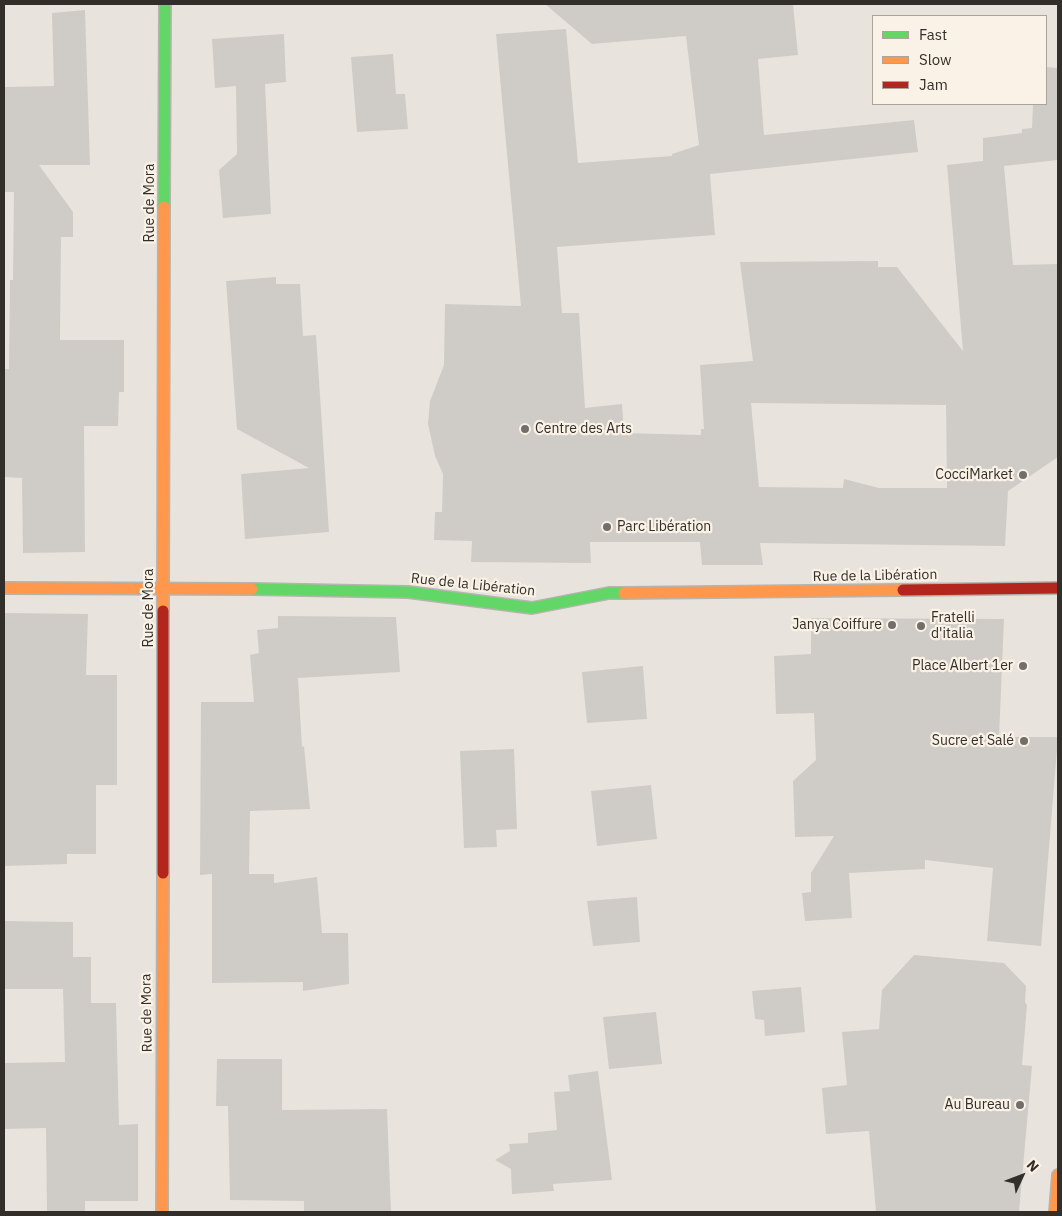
<!DOCTYPE html>
<meta charset="utf-8">
<style>
body{margin:0}
#map{position:relative;width:1062px;height:1216px;overflow:hidden;background:#e8e4dd;font-family:"IBM Plex Sans",sans-serif}
canvas{display:block}
.frame{position:absolute;inset:0;border:5px solid #322f2a;pointer-events:none}
.legend{position:absolute;left:872px;top:15px;width:175px;height:90px;box-sizing:border-box;background:#faf2e6;border:1px solid #aaa49b;margin:0;padding:6px 9px;list-style:none;font-size:15px;color:#322f2a}
.legend li{display:flex;align-items:center;gap:10px;height:25px}
.legend b{width:25px;border:1px solid #aaa49b}
.north{position:absolute;left:997px;top:1151px;width:50px;height:50px;-webkit-text-stroke:4px #faf2e6;paint-order:stroke;rotate:47deg;font-size:14px;font-weight:700;line-height:20px;text-align:center;color:#322f2a}
.north::after{content:'';display:block;margin:auto;width:18px;height:22px;background:#322f2a;clip-path:polygon(50% 0,100% 100%,50% 72%,0 100%)}
</style>
<div id="map">
<canvas width="1062" height="1216"></canvas>
<div class="frame"></div>
<ul class="legend">
<li><b style="height:6px;background:#63d668"></b>Fast</li>
<li><b style="height:6px;background:#ff974d"></b>Slow</li>
<li><b style="height:6px;background:#b3261e"></b>Jam</li>
</ul>
<div class="north">N</div>
</div>
<script>
const ctx = document.querySelector('canvas').getContext('2d');
ctx.lineJoin = 'round';
function fillPath(path, color) {
  ctx.fillStyle = color;
  ctx.fill(path, 'evenodd');
}
function strokePath(path, color, width, dash) {
  ctx.strokeStyle = color;
  ctx.lineWidth = width;
  ctx.lineCap = dash ? 'butt' : 'round';
  ctx.setLineDash(dash || []);
  ctx.stroke(path);
}
function label(font, color, halo, rows, align = 'center') {
  ctx.font = font + ' "IBM Plex Sans",sans-serif';
  ctx.lineWidth = 4.5;
  ctx.setLineDash([]);
  ctx.textBaseline = 'middle';
  ctx.strokeStyle = halo;
  ctx.fillStyle = color;
  for (const [text, x, y, turn = 0] of rows) {
    ctx.save();
    ctx.translate(x, y);
    ctx.rotate((+turn || 0) * Math.PI / 180);
    ctx.textAlign = isNaN(turn) ? turn : align;
    if (halo) ctx.strokeText(text, 0, 0);
    ctx.fillText(text, 0, 0);
    ctx.restore();
  }
}
fillPath(new Path2D(`
 M545 4H793L798 55 758 59 764 135 914 120 918 152 710 174 715 235 557 247 562 313H579L585 408 622 404 624 433 701 435V429H704L700 365 753 361 740 262 878 261V267H897L963 351 947 165 983 161V138L1022 133V129L1032 128 1033 104H1046V67L1058 68V160L1004 166 1013 265 1058 264V457L1008 491 1005 546 760 543 763 565H702L700 542H590L591 563 471 562 472 541 434 540 435 512H442L443 474 435 456 428 424 430 401 444 365 445 304 521 306 496 34 566 29 578 163 672 156V154L699 145 686 36 592 44ZM751 403 946 405 947 488H879L844 479 843 488 759 487Z
 M85 10 90 165H39L73 212V237H61L60 340H124V392H119L118 426H84L85 552 23 553 22 478 4 477V369H9L10 280H13L14 192H4V87L54 86 52 13Z
 M284 34 286 82 265 84 271 214 223 218 219 170 237 154 236 86 215 88 212 39Z
 M393 54 396 94H405L408 129 357 132 351 57Z
 M276 277V284H300L303 336 316 335 329 532 245 539 241 474 309 468 237 429 226 281Z
 M4 613 88 614 86 675H117V785H96V854H67V864L4 866Z
 M278 616 396 617 400 672 298 678 302 747 304 746 310 809 250 811 249 874H274V883L317 877 322 933H348L349 984 303 991V982L212 983V874L200 875 201 702H254L250 655 259 653 257 630 278 628Z
 M811 618 1004 619 999 737H1058L1041 946 987 941 993 868 925 860V869L849 873 852 918 805 921 802 893 811 892V873L834 836 795 837 793 781 816 760 814 713 776 714 774 656 811 654Z
 M643 666 647 719 587 723 582 672Z
 M514 749 517 829 496 830 497 847 464 848 460 751Z
 M651 785 657 839 597 846 591 791Z
 M637 897 640 942 593 946 587 901Z
 M4 921 73 922V957H91V1003H116L119 1125 138 1124V1201H85V1212H47L46 1128 4 1129V1063L65 1062 63 989H4Z
 M914 955 1004 963 1026 986 1025 1002 1027 1005 1022 1065 1032 1066 1019 1212H876L869 1131 826 1134 822 1088 847 1085 842 1032 879 1029 882 990Z
 M801 987 805 1032 765 1036 764 1020 755 1019 752 991Z
 M656 1012 662 1064 609 1069 603 1017Z
 M217 1059H282V1110L387 1109 391 1212H304V1201L230 1200 228 1106H216Z
 M598 1071 612 1180 553 1184 554 1191 512 1194 511 1169 495 1160 510 1151 509 1144 528 1143V1133L557 1130 554 1092 570 1091 568 1075Z`), '#cfccc7');
const fast = new Path2D(`
 M164 207 165 4
 M252 589 408 592 532 608 609 593H624`);
const slow = new Path2D(`
 M4 588 252 589
 M624 593 903 590
 M163 611 164 207
 M162 1212 163 873
 M1055 1212 1058 1175`);
const jam = new Path2D(`
 M903 590 1058 588
 M163 873V611`);
strokePath(fast, '#b6b4ae', 14);
strokePath(slow, '#b6b4ae', 14);
strokePath(jam, '#b6b4ae', 14);
strokePath(fast, '#63d668', 11);
strokePath(slow, '#ff974d', 11);
strokePath(jam, '#b3261e', 11);
for (const [x, y, r, color] of [
 [525,429,5,"#726e69"],
 [1023,475,5,"#726e69"],
 [607,527,5,"#726e69"],
 [892,625,5,"#726e69"],
 [921,626,5,"#726e69"],
 [1023,666,5,"#726e69"],
 [1024,741,5,"#726e69"],
 [1020,1105,5,"#726e69"]
]) {
  const dot = new Path2D();
  dot.arc(x, y, r, 0, 2 * Math.PI);
  ctx.fillStyle = color;
  ctx.fill(dot);
  strokePath(dot, '#faf2e6', 2);
}
label('14px', '#322f2a', '#faf2e6', [
 ["Rue de Mora",150,203,-90],
 ["Rue de la Libération",875,576,-1],
 ["Rue de la Libération",473,585,6],
 ["Rue de Mora",149,608,-90],
 ["Rue de Mora",147,1013,-91]
]);
label('14px', '#322f2a', '#faf2e6', [
 ["Centre des Arts",535,429,"left"],
 ["CocciMarket",1013,475],
 ["Parc Libération",617,527,"left"],
 ["Fratelli",931,618,"left"],
 ["d'italia",931,634,"left"],
 ["Janya Coiffure",882,625],
 ["Place Albert 1er",1013,666],
 ["Sucre et Salé",1014,741],
 ["Au Bureau",1010,1105]
], 'right');
</script>
